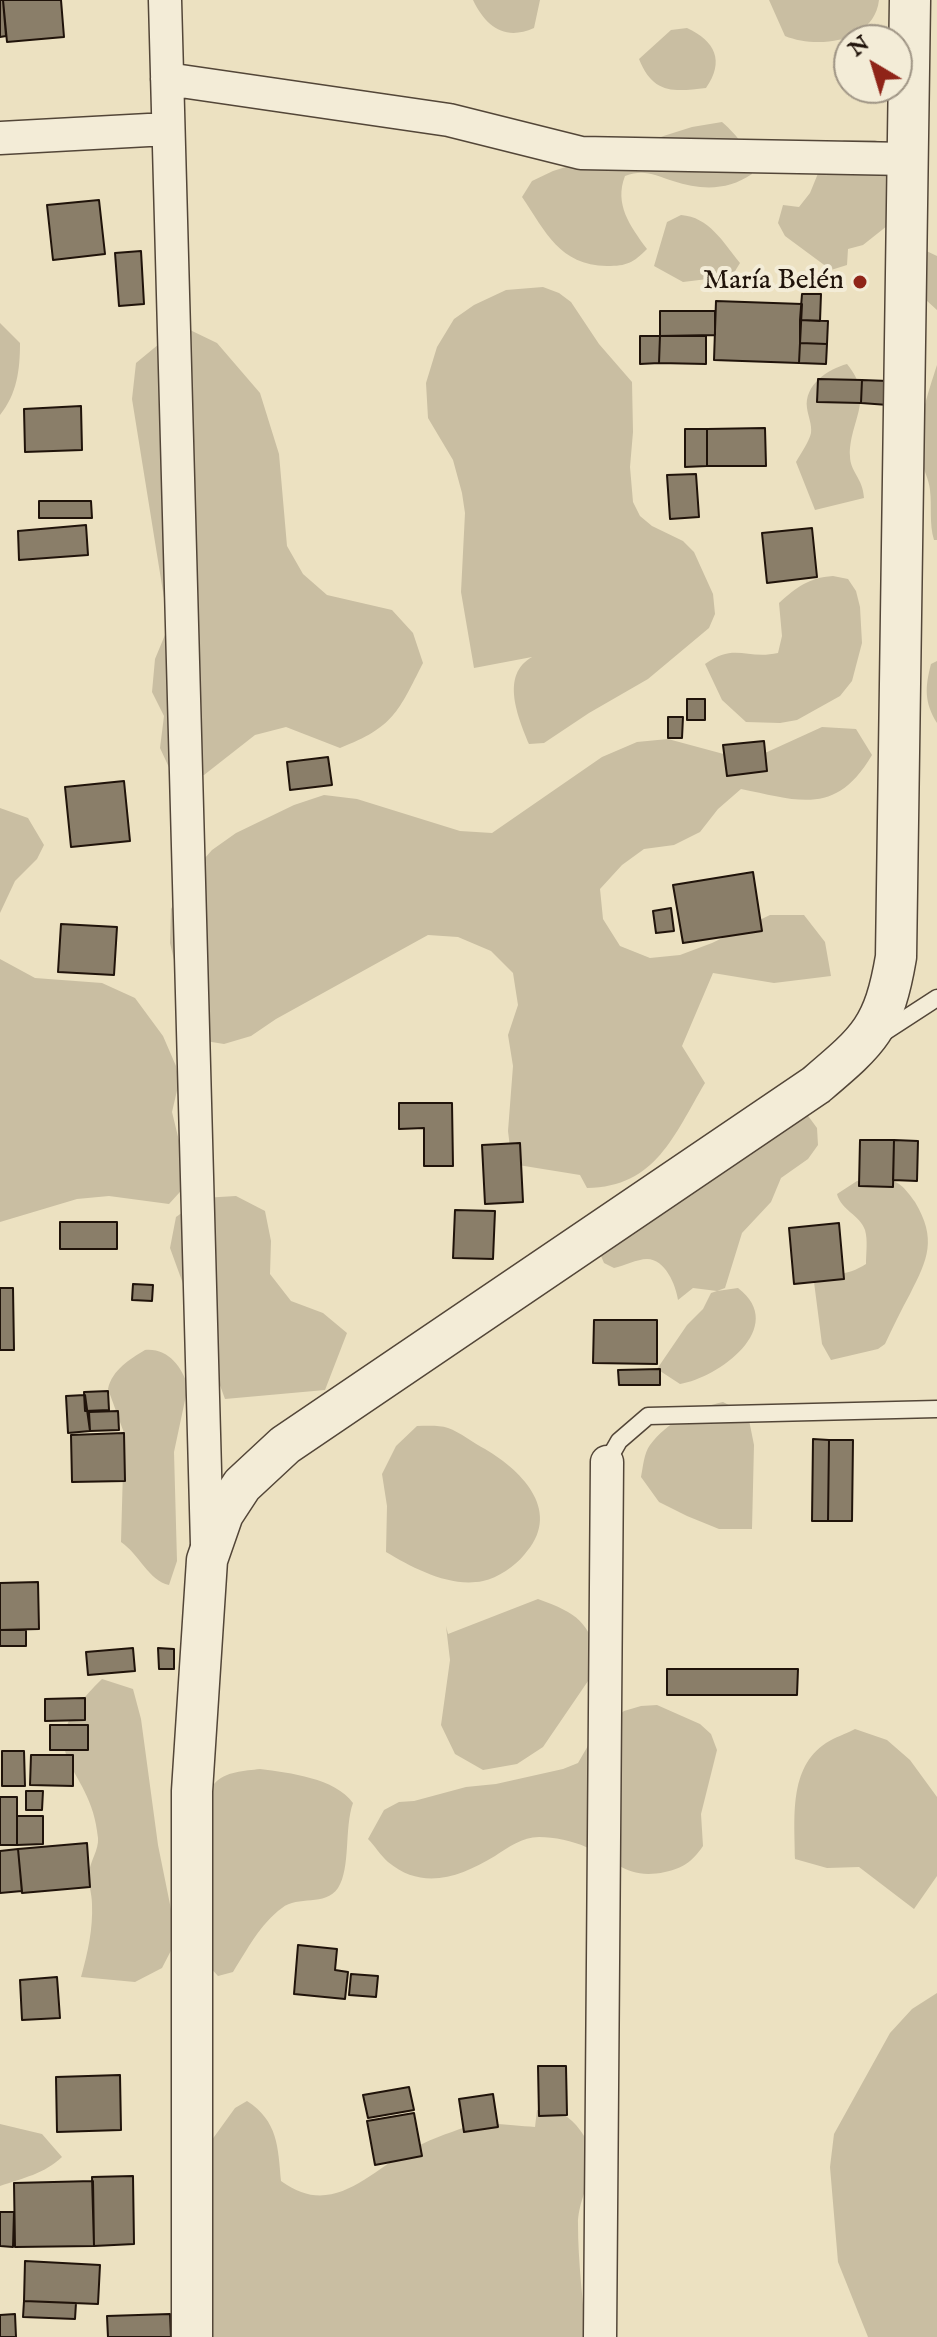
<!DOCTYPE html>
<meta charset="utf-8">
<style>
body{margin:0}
#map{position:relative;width:937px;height:2337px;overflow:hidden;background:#ece1c1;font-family:"IM FELL English",serif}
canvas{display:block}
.north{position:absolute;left:833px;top:24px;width:80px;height:80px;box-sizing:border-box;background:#f3ecd7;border:2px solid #9f9585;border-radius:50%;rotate:322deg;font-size:22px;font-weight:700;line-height:32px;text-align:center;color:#20130a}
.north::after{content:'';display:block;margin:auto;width:28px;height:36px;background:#8f2418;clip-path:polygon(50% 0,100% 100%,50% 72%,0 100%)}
</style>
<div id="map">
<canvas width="937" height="2337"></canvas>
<div class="north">N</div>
</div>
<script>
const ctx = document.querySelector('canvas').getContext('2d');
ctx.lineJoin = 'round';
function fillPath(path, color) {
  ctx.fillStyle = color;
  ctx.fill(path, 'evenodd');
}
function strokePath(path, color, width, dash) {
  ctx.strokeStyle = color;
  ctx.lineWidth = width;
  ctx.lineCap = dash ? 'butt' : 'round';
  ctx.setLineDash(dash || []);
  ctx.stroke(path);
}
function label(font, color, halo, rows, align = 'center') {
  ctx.font = font + ' "IM FELL English",serif';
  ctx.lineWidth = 8;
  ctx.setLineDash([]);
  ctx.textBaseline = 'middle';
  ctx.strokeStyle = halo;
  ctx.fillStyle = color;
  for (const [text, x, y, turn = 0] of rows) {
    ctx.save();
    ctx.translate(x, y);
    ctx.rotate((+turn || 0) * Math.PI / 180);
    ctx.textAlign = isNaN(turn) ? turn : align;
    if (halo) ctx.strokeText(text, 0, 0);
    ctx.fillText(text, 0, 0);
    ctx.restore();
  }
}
fillPath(new Path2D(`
 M473 0H540L534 28C505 41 486 27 473 0Z
 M769 0H879C874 43 817 49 785 36Z
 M687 28C715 41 725 61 706 88 673 92 653 94 639 59L671 30Z
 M722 122C739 137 750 151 752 174 727 191 701 190 673 181 654 175 644 169 625 176 614 204 630 226 647 249 633 263 627 266 607 266 559 265 546 232 522 197L532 181 553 171 692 127Z
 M844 140H875L889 146 892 222 863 245 848 249 847 265 831 270 785 236 778 223 783 205 799 207 810 193 828 149Z
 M681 215C709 217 723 242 740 263L732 276 683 282 654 266 667 222Z
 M903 240 937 256V310L906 282Z
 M543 287 559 293 571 302 599 344 632 382 633 432 630 467 633 502 640 516 652 526 683 541 694 552 713 594 715 614 709 628 648 679 589 713 544 743 529 744C518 717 500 675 532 657L474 668 461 592 465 513 462 493 453 460 428 418 426 383 437 347 454 319 474 305 506 290Z
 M0 323 20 343C20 370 17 394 0 415Z
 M190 330 217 343 260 393 279 454 287 546 303 574 327 595 392 610 413 633 423 663C398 712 394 727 340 748L286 727 255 735 204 775 173 776 160 748 164 716 152 692 155 659 167 630 164 598 132 399 136 363 159 344Z
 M847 364C876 399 849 421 850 456 850 472 863 478 864 498L815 510 796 462C801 453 809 442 811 433 812 424 808 416 807 408 804 385 828 369 847 364Z
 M937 365V540H934C929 523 932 507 930 490 929 479 923 469 921 459 915 430 928 393 937 365Z
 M833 576 848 579 856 591 860 607 862 643 852 681 840 696 797 720 780 723 746 722 722 700 705 664C735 642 746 660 778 653L782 636 779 603C797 587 808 578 833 576Z
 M937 661V723C924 702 925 687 931 664Z
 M822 727 856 729 872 755C836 816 800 801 741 789L718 809 700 832 674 845 644 849 622 865 600 889 603 919 620 946 650 958 680 955 712 943 770 915H804L825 942 831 976 774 983 713 973 682 1046 705 1083C674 1135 656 1187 587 1188L580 1175 512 1164 508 1131 513 1066 508 1035 518 1005 513 973 491 951 458 937 428 935 276 1019 251 1036 224 1044 193 1039 170 943 171 909 189 876 212 850 236 833 294 805 324 795 357 799 460 831 492 833 602 757 637 742 668 739 731 756 765 753Z
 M0 808 28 818 44 845 37 859 15 881 0 913Z
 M0 959 35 978 102 983 135 998 163 1036 176 1066 179 1082 172 1112 189 1182 169 1204 109 1196 77 1199 0 1222Z
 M803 1109 817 1128 818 1145 808 1159 781 1178 771 1202 742 1233 725 1288 717 1291 738 1288C789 1327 718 1378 680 1384L657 1369 687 1325 703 1309 711 1293 717 1291 693 1288 678 1300C676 1285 665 1259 647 1259 637 1259 624 1266 614 1268L604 1263 601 1256 605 1238Z
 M881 1178C899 1180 905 1188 915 1202 937 1239 928 1259 910 1294 901 1310 893 1327 885 1344L878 1349 831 1360 822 1344 814 1282C833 1272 846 1277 866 1264 866 1253 868 1240 865 1230 860 1215 841 1210 837 1194L857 1181Z
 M236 1196 265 1211 271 1241 270 1274 291 1301 323 1313 347 1333 325 1390 225 1399 170 1248 176 1217 203 1198Z
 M145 1350C168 1348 181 1366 188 1386L174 1452 177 1561 169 1585C149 1581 139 1554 121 1542L124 1433 108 1389C112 1370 130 1359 145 1350Z
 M723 1402 748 1415 754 1445 752 1529H719L687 1516 659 1502 641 1477C643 1467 644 1453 650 1445 668 1421 695 1409 723 1402Z
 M417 1426C427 1426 439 1425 448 1428 460 1432 473 1443 485 1449 524 1472 563 1513 524 1555 515 1566 498 1578 483 1581 450 1588 413 1568 386 1552L387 1506 382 1474 396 1446Z
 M538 1599C579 1614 587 1621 601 1662L543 1747 517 1764 483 1770 455 1754 441 1725 450 1660 446 1626 448 1634Z
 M102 1679 133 1689 141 1719 158 1845 177 1939 162 1968 135 1982 81 1977C88 1952 93 1929 92 1904 92 1894 88 1883 89 1873 90 1861 99 1850 98 1838 92 1761 22 1757 102 1679Z
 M657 1705 700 1724 711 1734 717 1750 701 1814 703 1846C692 1862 683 1868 665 1872 629 1880 617 1862 586 1847 573 1841 554 1837 539 1837 522 1837 509 1847 495 1856 460 1877 423 1891 388 1862 381 1856 375 1846 368 1839L384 1810 399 1802 414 1801 466 1787 496 1784 563 1769 578 1763 596 1732 624 1711 641 1706Z
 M855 1729 887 1740 910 1760 937 1797V1876L914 1909 859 1867 827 1868 795 1859C795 1819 788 1768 826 1743 835 1737 846 1734 855 1729Z
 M260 1769C290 1773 335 1778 353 1803 344 1828 351 1868 338 1888 325 1907 298 1895 282 1908 260 1924 247 1950 233 1972L218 1976 207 1964C206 1931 197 1807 214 1784 225 1771 245 1771 260 1769Z
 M937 1993V2337H868L838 2262 830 2167 834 2134 890 2033 912 2009Z
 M247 2101C278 2121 278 2147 281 2181 331 2218 366 2175 408 2151 426 2141 448 2133 466 2127 486 2121 514 2126 535 2127L537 2110C554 2109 564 2112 576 2125 610 2165 579 2185 578 2224 578 2262 583 2300 586 2337H168L190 2268 201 2155 235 2108Z
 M0 2124 42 2134 62 2157C44 2174 23 2178 0 2186Z`), '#c9bea2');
const building = new Path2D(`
 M0 0H3L6 36 0 37Z
 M3 0H61L64 37 7 42Z
 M99 200 105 254 53 260 47 205Z
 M141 251 144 304 119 306 115 253Z
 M802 294H821L820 321 800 320Z
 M716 301 802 304 799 363 714 360Z
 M660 311H715V335L660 336Z
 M800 320 828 321 827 344 800 343Z
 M640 336H660L659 363 640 364Z
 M660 336H706V364L659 363Z
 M800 343 827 344 826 364 799 363Z
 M818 379 862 380 861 403 817 402Z
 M862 380 888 381V405L861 403Z
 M81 406 82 450 25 452 24 409Z
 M765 428 766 466H707V429Z
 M685 429H707V466L685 467Z
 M696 474 699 517 670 519 667 475Z
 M39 501H91L92 518H39Z
 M86 525 88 555 19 560 18 531Z
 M812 528 817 577 767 583 762 533Z
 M687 699H705V720H687Z
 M668 717H683L682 738H668Z
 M764 741 767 771 727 776 723 745Z
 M328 757 332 785 290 790 287 762Z
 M124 781 130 841 71 847 65 787Z
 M753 872 762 931 683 943 673 885Z
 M671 908 674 931 656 933 653 911Z
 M61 924 117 927 114 975 58 972Z
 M399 1103H452L453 1166H424V1128L399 1129Z
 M860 1140H894L893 1187 859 1186Z
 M894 1140 918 1141 917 1181 893 1180Z
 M520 1143 523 1202 485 1204 482 1145Z
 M455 1210 495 1211 493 1259 453 1258Z
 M60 1222H117V1249H60Z
 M839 1223 844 1279 794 1284 789 1228Z
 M133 1284 153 1285 152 1301 132 1300Z
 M0 1288H13L14 1350H0Z
 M594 1320H657V1364L593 1363Z
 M660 1369V1385H619L618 1370Z
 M108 1391 109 1410 85 1411 84 1392Z
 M85 1395 90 1431 68 1433 66 1396Z
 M118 1411 119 1430 90 1431 89 1412Z
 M124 1433 125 1481 72 1482 71 1435Z
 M813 1439 829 1440 828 1521H812Z
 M829 1440H853L852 1521H828Z
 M38 1582 39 1629 0 1630V1583Z
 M0 1630H26V1646H0Z
 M133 1648 135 1671 88 1675 86 1652Z
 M158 1648 174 1649V1669H159Z
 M667 1669H798L797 1695H667Z
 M85 1698V1720L45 1721V1699Z
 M50 1725H88V1750H50Z
 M2 1751H24L25 1786H2Z
 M31 1755H73V1786L30 1785Z
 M26 1791H43L42 1810H26Z
 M0 1797H17V1845H0Z
 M17 1816H43V1844L17 1845Z
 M87 1843 90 1887 22 1893 18 1849Z
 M18 1849 22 1891 0 1893V1851Z
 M298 1945 337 1949 335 1970 348 1972 345 1999 294 1994Z
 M351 1974 378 1976 376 1997 349 1995Z
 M57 1977 60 2018 22 2020 20 1980Z
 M538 2066H566L567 2115 539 2116Z
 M120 2075 121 2130 57 2132 56 2077Z
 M409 2087 414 2110 368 2118 363 2095Z
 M493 2094 498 2127 464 2132 459 2099Z
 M414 2113 422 2156 375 2165 367 2121Z
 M133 2176 134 2244 94 2246 92 2177Z
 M93 2181 94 2246 15 2247 14 2183Z
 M0 2212H14L13 2247 0 2246Z
 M25 2261 100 2265 98 2304 24 2301Z
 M24 2301 76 2303 75 2319 23 2317Z
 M15 2314 16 2337H0V2315Z
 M170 2314 171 2337H108L107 2316Z`);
fillPath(building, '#8a7e69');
strokePath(building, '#20130a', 2);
const service = new Path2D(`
 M883 1033 937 998
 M607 1462 619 1441 648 1416 937 1409`);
const minor = new Path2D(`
 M165 0 207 1544
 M167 79 449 120 581 153 907 159
 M0 138 167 129
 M600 2337 607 1462`);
const tertiary = new Path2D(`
 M192 2337V1791L207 1560 223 1514 242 1485 285 1445 816 1085C869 1040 884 1028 896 957L910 0`);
strokePath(service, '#534638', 19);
strokePath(minor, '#534638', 35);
strokePath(tertiary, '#534638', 43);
strokePath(service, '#f3ecd7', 16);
strokePath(minor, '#f3ecd7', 32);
strokePath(tertiary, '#f3ecd7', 40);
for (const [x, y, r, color] of [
 [860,282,8,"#8f2418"]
]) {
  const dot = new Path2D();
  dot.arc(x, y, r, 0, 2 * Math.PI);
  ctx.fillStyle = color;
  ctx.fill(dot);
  strokePath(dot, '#f3ecd7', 3);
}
label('28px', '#20130a', '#f3ecd7', [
 ["María Belén",844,282]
], 'right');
</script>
